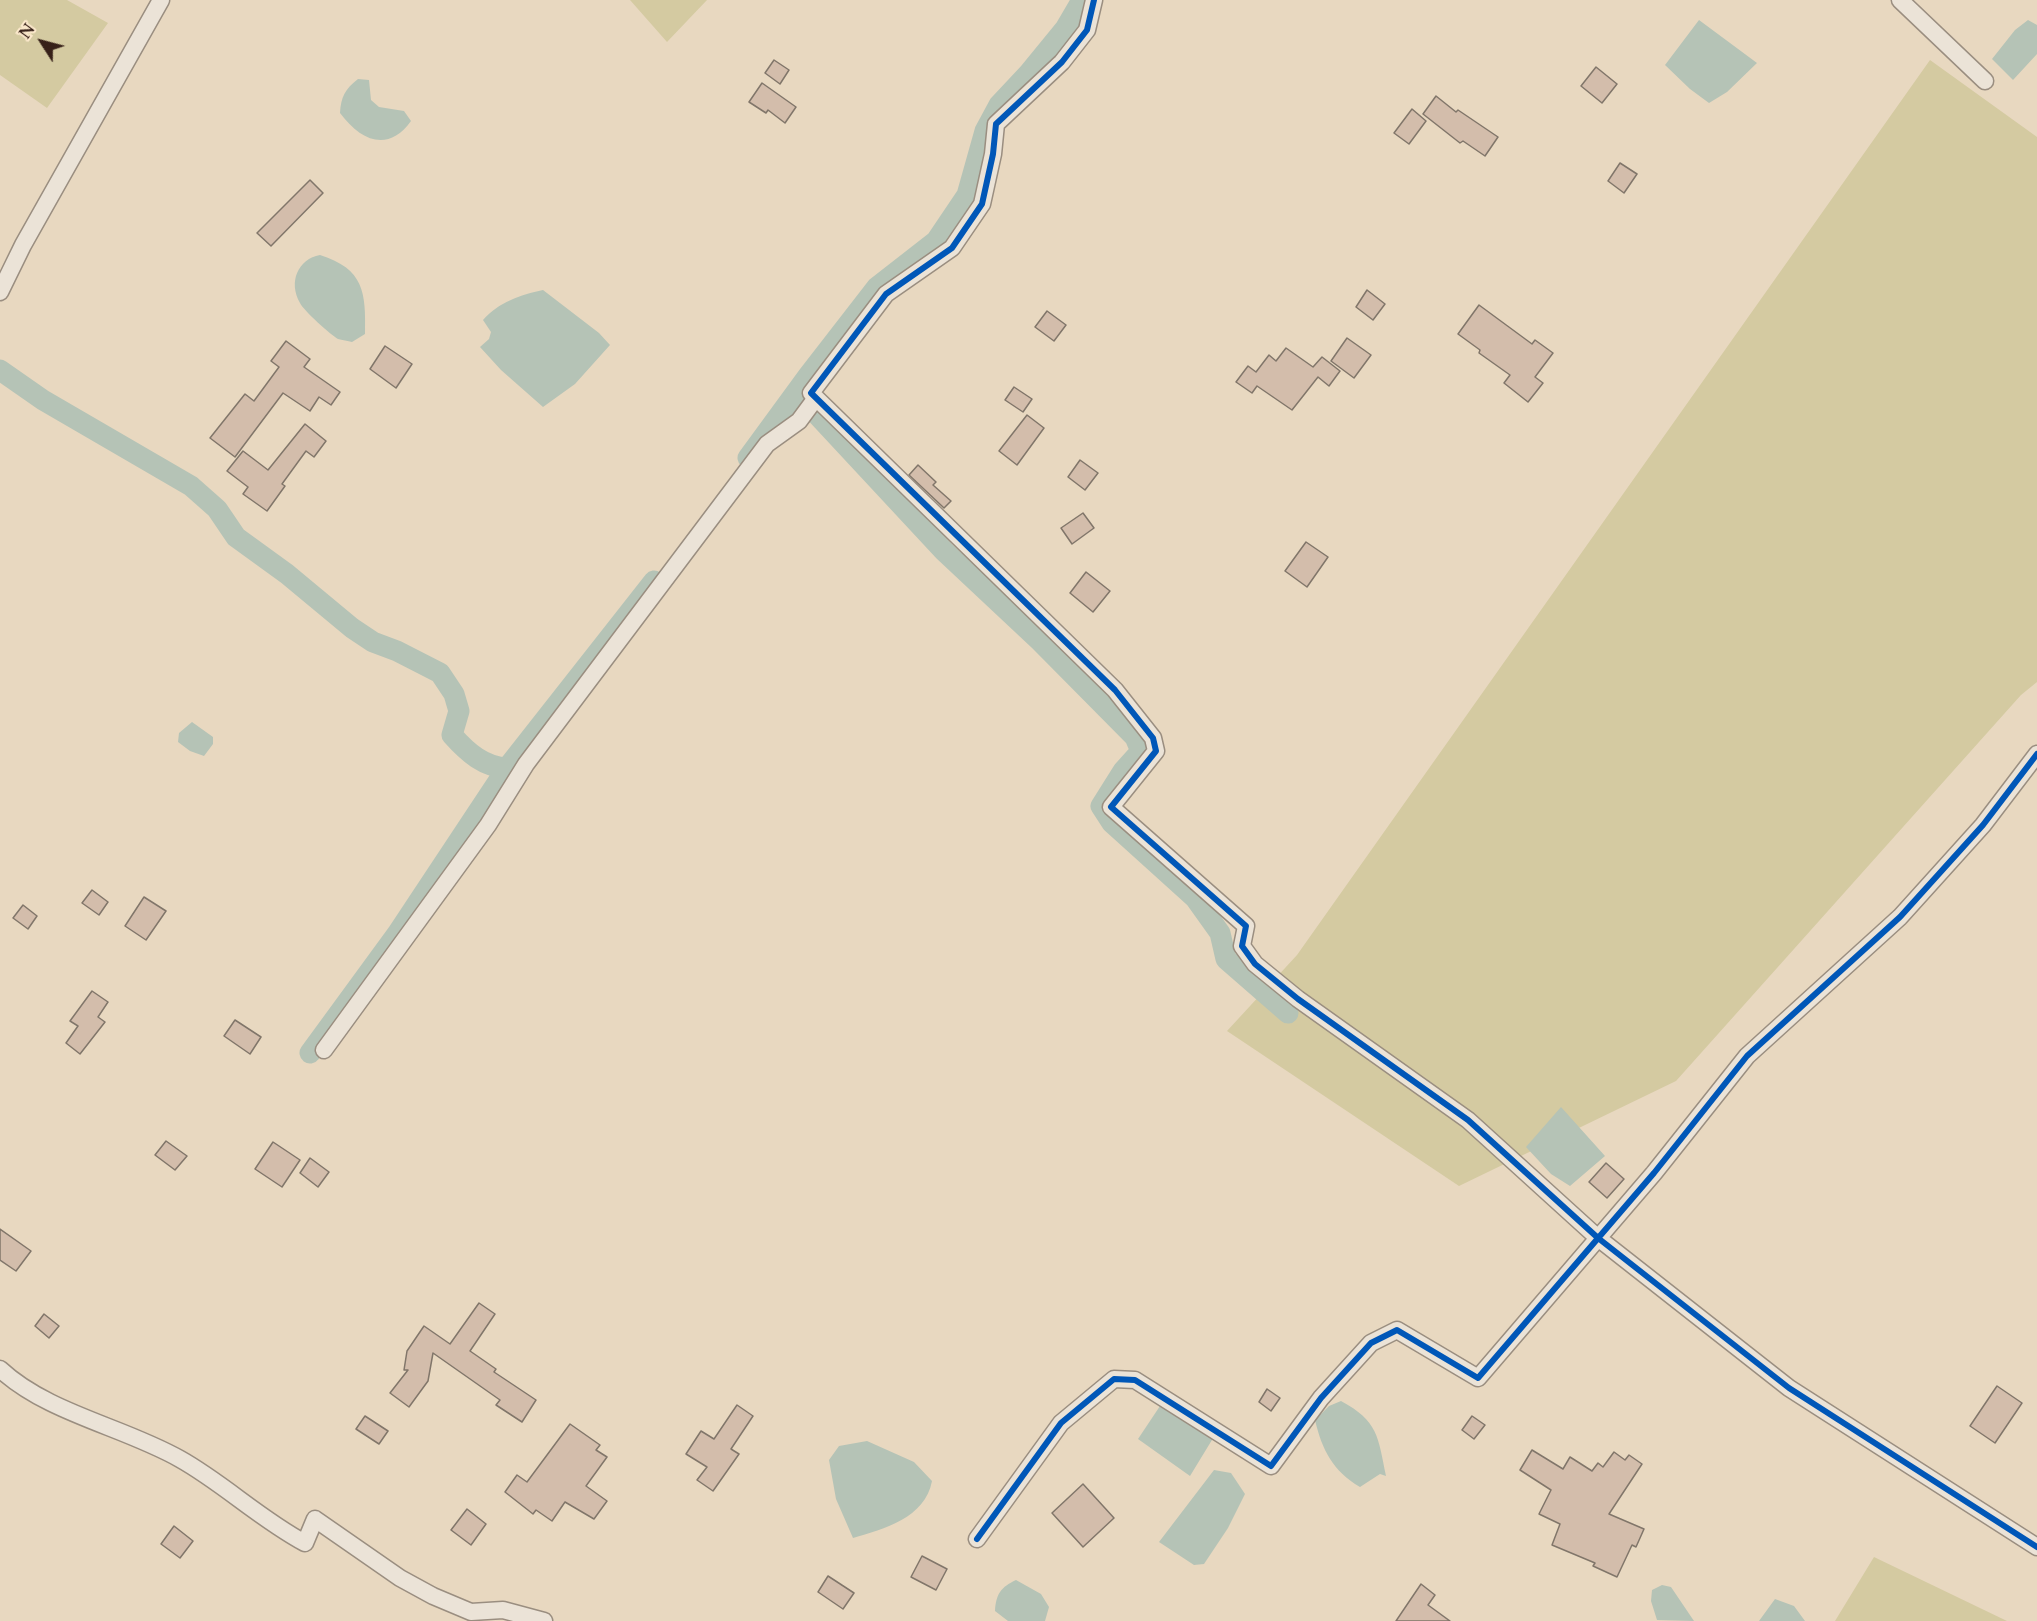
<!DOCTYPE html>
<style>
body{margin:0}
#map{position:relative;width:2037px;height:1621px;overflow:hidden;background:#e8d8c0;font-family:Cardo,serif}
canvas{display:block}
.north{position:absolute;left:12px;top:12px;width:60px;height:60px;-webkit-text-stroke:4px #fbe8cb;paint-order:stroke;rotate:306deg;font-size:16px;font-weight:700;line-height:24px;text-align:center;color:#372119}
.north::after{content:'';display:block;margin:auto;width:21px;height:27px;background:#372119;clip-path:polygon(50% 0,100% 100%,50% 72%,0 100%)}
</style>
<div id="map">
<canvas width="2037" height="1621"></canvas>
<div class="north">N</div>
</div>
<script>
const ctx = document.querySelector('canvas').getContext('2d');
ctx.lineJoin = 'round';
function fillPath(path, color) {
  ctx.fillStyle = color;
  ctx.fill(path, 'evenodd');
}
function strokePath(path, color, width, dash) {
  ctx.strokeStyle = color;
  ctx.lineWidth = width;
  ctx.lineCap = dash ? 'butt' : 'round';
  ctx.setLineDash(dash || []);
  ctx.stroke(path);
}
fillPath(new Path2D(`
 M0 0H67L108 23 47 108 0 75Z
 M630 0H707L667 42Z
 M1930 60 2037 137V682L2021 695 1676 1081 1459 1186 1227 1031 1297 955Z
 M1874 1557 2007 1621H1835Z`), '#d4caa1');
fillPath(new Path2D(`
 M1699 20 1757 63 1727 92 1709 103 1690 89 1665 65Z
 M2028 20 2037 25V54L2013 80 1992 59 2015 30Z
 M358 79 369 80 371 100 379 107 404 111 411 121C388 153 361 141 340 113 341 97 345 89 358 79Z
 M320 255C364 269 366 292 365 334L352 342C348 341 342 340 338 339 331 335 303 310 300 303 288 282 298 259 320 255Z
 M543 290 599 333 610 345 575 384 543 407 501 370 480 347 489 339 491 332 483 320C499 302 520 295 543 290Z
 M192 722 213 737V744L204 756 190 751 178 742 179 733Z
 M1561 1107 1605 1156 1570 1186 1551 1174 1526 1147Z
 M1341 1401C1378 1421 1378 1436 1386 1476L1380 1474 1360 1487C1333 1471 1322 1450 1315 1420L1329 1406Z
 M1160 1406 1215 1435 1190 1476 1138 1439Z
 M867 1441 914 1462 932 1481C925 1518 884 1529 853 1538L836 1499 829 1460 839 1446Z
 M1214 1470 1231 1473 1245 1494 1228 1528 1204 1564 1194 1565 1159 1542Z
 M1016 1580 1041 1594 1049 1607 1045 1621H1008L995 1611C996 1594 1001 1587 1016 1580Z
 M1662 1585 1671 1587 1694 1621 1657 1620 1651 1601 1652 1590Z
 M1775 1599 1794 1606 1805 1621H1759Z`), '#b5c3b6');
strokePath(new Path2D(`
 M0 370 43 400 191 486 217 509 236 537 287 574 352 628 373 642 397 651 440 673 454 694 459 711 452 735C468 753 484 767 507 768L654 581
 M797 393 944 551 1040 641 1135 737 1141 751 1123 771 1101 806 1112 823 1195 898 1220 933 1226 959 1288 1013
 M748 458 808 376 877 287 936 241 967 195 985 131 999 105 1029 73 1065 29 1082 0
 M310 1053 397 934 507 768`), '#b5c3b6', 21);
const building = new Path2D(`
 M774 60 789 70 780 84 765 73Z
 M1596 67 1617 84 1602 103 1581 86Z
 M762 83 796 107 785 123 768 110 766 113 749 102Z
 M1436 96 1456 112 1458 110 1498 137 1485 156 1463 141 1460 143 1423 114Z
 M1412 109 1426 121 1409 144 1394 133Z
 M1620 163 1637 174 1624 193 1608 181Z
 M310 180 323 193 271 246 257 233Z
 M1367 290 1385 304 1373 320 1356 307Z
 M1479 305 1532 344 1535 340 1553 353 1535 377 1543 383 1528 402 1504 383 1510 375 1479 353 1480 350 1458 334Z
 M1047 311 1066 325 1054 341 1035 327Z
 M1347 338 1371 355 1354 378 1331 361Z
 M286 341 310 359 304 367 340 392 331 405 319 397 310 411 283 393 235 457 210 438 245 394 254 401 279 367 271 361Z
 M385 346 412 364 396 388 370 369Z
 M1286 348 1313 367 1322 357 1340 371 1329 386 1318 377 1292 410 1257 386 1252 393 1236 382 1248 366 1256 372 1269 355 1276 361Z
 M1014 387 1032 399 1023 412 1005 400Z
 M1027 415 1044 428 1017 465 999 451Z
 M305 424 326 441 314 457 306 451 282 484 285 486 267 511 243 494 248 487 227 471 243 451 268 470Z
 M1080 460 1098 473 1085 490 1068 477Z
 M918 465 936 482 933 485 951 501 944 508 909 475Z
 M1083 513 1094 528 1072 544 1061 528Z
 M1306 542 1328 557 1307 587 1285 571Z
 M1086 572 1110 591 1093 612 1070 593Z
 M92 890 108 902 99 915 82 903Z
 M144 897 166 911 146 940 125 926Z
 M23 905 37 916 28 929 13 918Z
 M92 991 108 1002 98 1017 105 1022 80 1054 66 1043 78 1026 70 1021Z
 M235 1020 261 1037 250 1054 224 1036Z
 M166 1141 187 1156 175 1170 155 1155Z
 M273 1142 300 1160 282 1187 255 1169Z
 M310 1158 329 1172 318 1187 300 1173Z
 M1606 1163 1624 1179 1607 1198 1589 1182Z
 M0 1229 31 1251 16 1271 0 1260Z
 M479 1303 495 1314 470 1351 496 1369 494 1372 536 1400 522 1422 496 1405 500 1400 433 1353 428 1381 409 1407 390 1393 408 1370H404L407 1351 424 1326 450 1344Z
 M44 1314 59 1326 49 1338 35 1326Z
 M1997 1386 2022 1403 1995 1443 1970 1426Z
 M1267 1389 1280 1398 1271 1411 1259 1402Z
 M737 1405 753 1416 731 1449 739 1454 713 1491 697 1480 707 1467 686 1454 701 1431 714 1439Z
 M365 1416 388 1431 379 1444 356 1429Z
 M1472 1416 1485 1425 1474 1439 1462 1430Z
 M570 1424 600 1445 596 1450 607 1457 586 1486 607 1501 594 1519 565 1502 552 1521 536 1510 533 1514 505 1492 517 1475 527 1482Z
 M1532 1450 1563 1469 1570 1457 1592 1471 1598 1463 1603 1467 1614 1452 1625 1460 1629 1455 1642 1464 1609 1514 1644 1529 1636 1547 1632 1545 1617 1577 1593 1566 1595 1563 1552 1545 1560 1524 1539 1514 1551 1490 1520 1470Z
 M1083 1484 1114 1518 1083 1547 1052 1513Z
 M467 1509 486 1524 471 1545 451 1530Z
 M174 1526 193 1541 180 1558 161 1544Z
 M922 1556 947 1569 936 1590 911 1577Z
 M828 1576 854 1593 843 1609 818 1592Z
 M1421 1584 1435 1595 1428 1605 1450 1621H1396Z`);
fillPath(building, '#d3bdab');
strokePath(building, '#81766a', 1.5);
const minor = new Path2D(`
 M1094 0 1087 30 1062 62 996 124 993 154 982 204 952 248 886 294 811 393 1115 690 1153 738 1156 751 1111 807 1246 926 1242 946 1255 964 1298 999 1468 1120 1598 1238 1789 1388 2037 1547
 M1900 0 1985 81
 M0 292 23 245 161 0
 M324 1050 488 825 526 764 767 444 799 421 816 398
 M0 1369C47 1413 124 1427 180 1459 223 1483 260 1519 305 1543L315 1519 400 1578 433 1596 471 1612 503 1610 544 1621
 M977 1539 1061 1423 1114 1379 1135 1380 1271 1466 1321 1398 1371 1343 1397 1330 1478 1378 1654 1173 1747 1056 1900 917 1983 825 2037 754`);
strokePath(minor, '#9a8e80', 19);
strokePath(minor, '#ebe3d7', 16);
strokePath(new Path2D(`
 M1094 0 1087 30 1062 62 996 124 993 154 982 204 952 248 886 294 811 393 1115 690 1153 738 1156 751 1111 807 1246 926 1242 946 1255 964 1298 999 1468 1120 1598 1238 1789 1388 2037 1547
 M977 1539 1061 1423 1114 1379 1135 1380 1271 1466 1321 1398 1371 1343 1397 1330 1478 1378 1654 1173 1747 1056 1900 917 1983 825 2037 754`), '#0057b8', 6);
</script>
